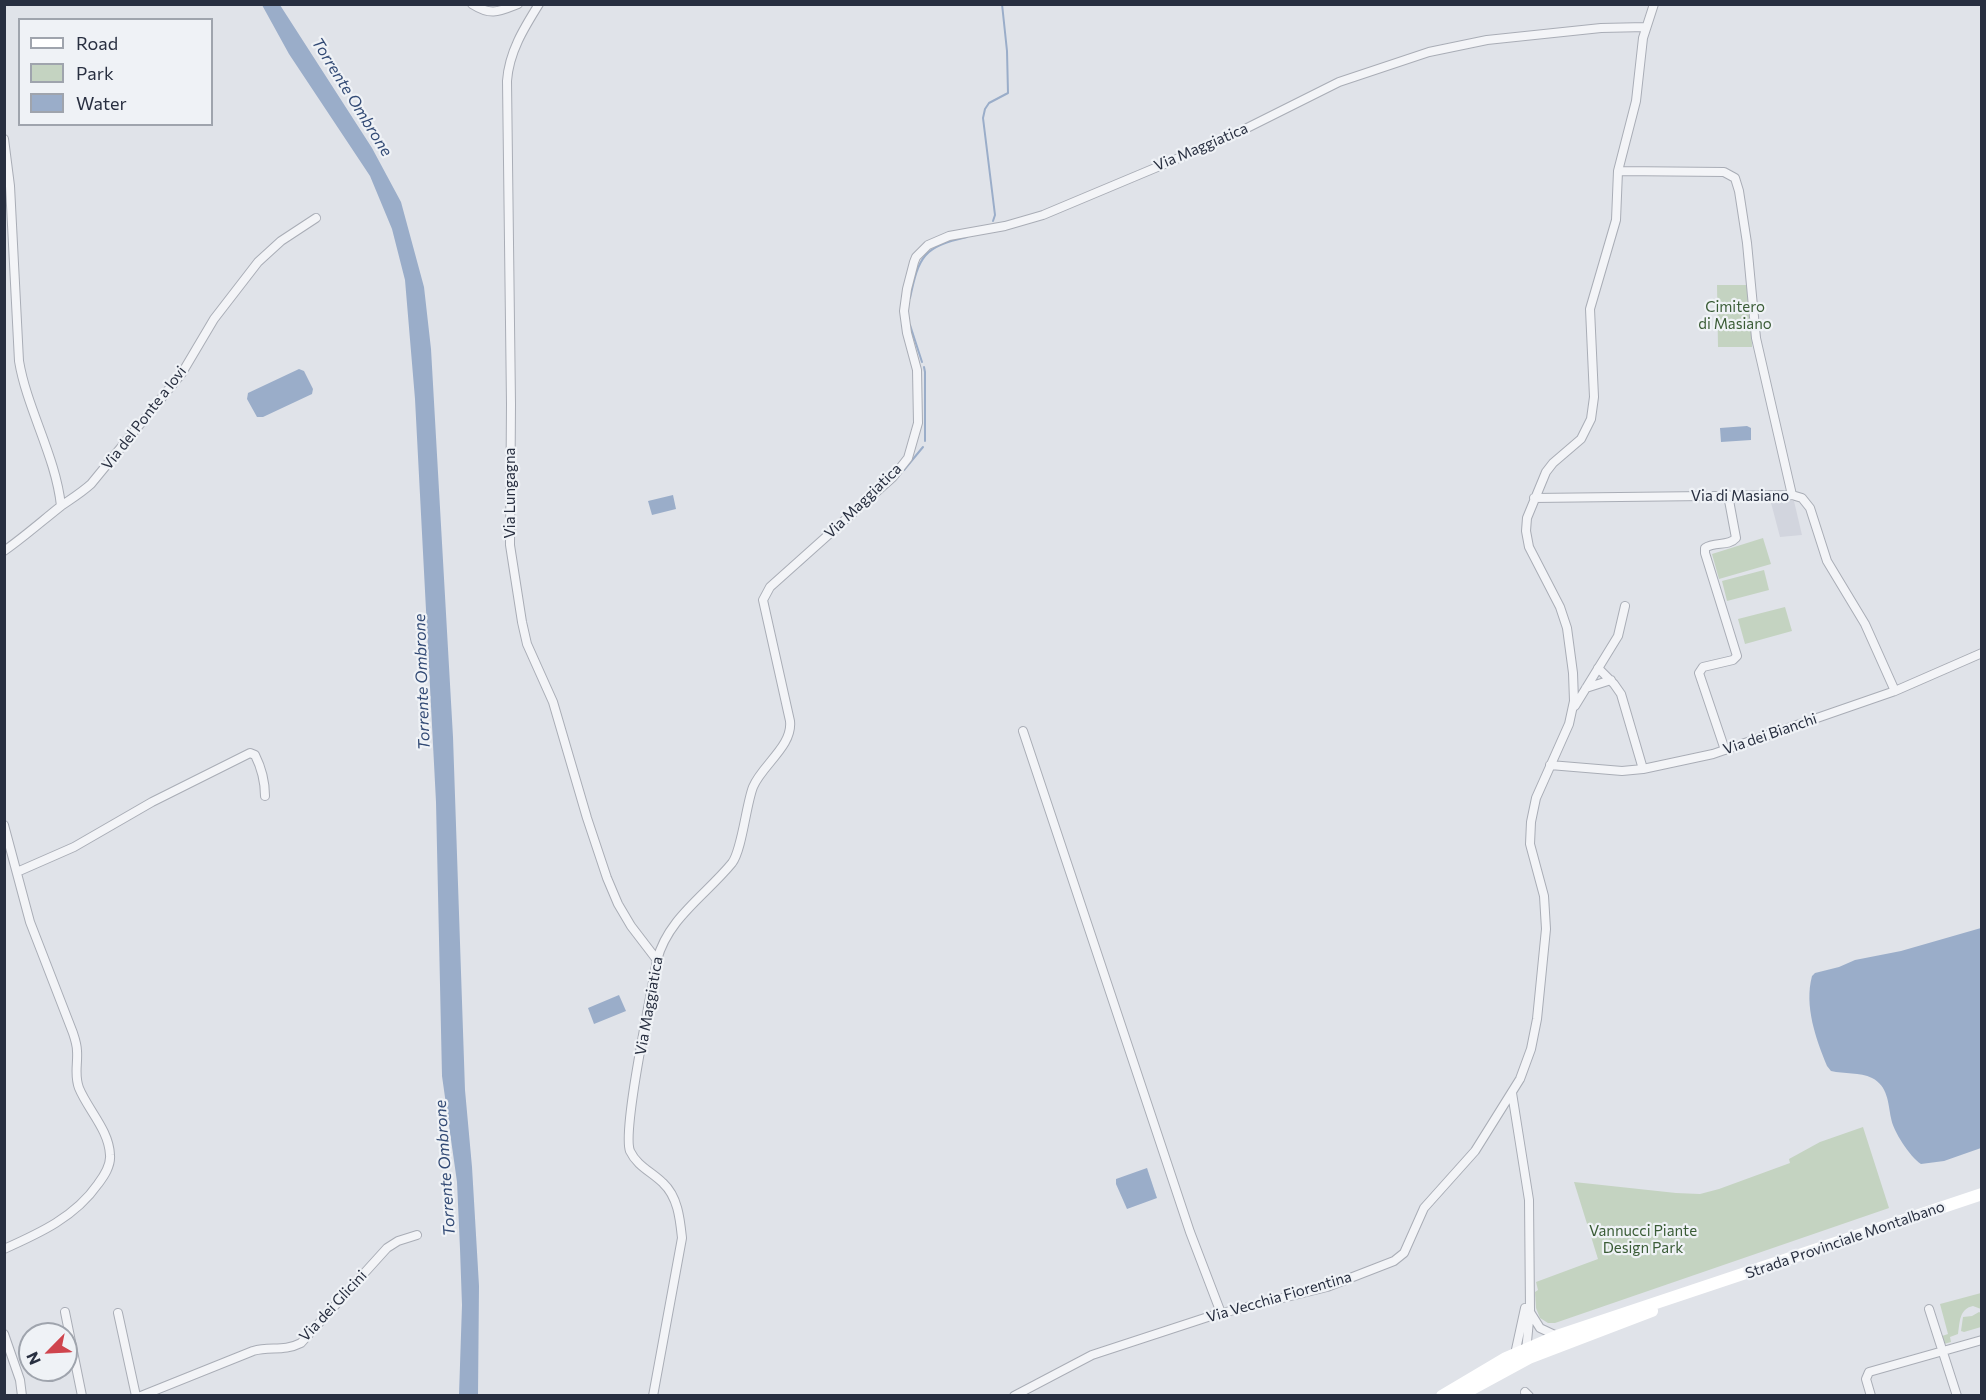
<!DOCTYPE html>
<style>
body{margin:0}
#map{position:relative;width:1986px;height:1400px;overflow:hidden;background:#e0e3e9;font-family:Commissioner,sans-serif}
canvas{display:block}
.frame{position:absolute;inset:0;border:6px solid #282f40;pointer-events:none}
.legend{position:absolute;left:18px;top:18px;width:195px;height:108px;box-sizing:border-box;background:#eff2f6;border:2px solid #9fa4ad;margin:0;padding:8px 10px;list-style:none;font-size:18px;color:#282f40}
.legend li{display:flex;align-items:center;gap:12px;height:30px}
.legend b{width:30px;border:2px solid #9fa4ad}
.north{position:absolute;left:18px;top:1322px;width:60px;height:60px;box-sizing:border-box;background:#eff2f6;border:2px solid #9fa4ad;border-radius:50%;rotate:246deg;font-size:16px;font-weight:700;line-height:24px;text-align:center;color:#282f40}
.north::after{content:'';display:block;margin:auto;width:21px;height:27px;background:#cf444d;clip-path:polygon(50% 0,100% 100%,50% 72%,0 100%)}
</style>
<div id="map">
<canvas width="1986" height="1400"></canvas>
<div class="frame"></div>
<ul class="legend">
<li><b style="height:8px;background:#fff"></b>Road</li>
<li><b style="height:16px;background:#c4d3c1"></b>Park</li>
<li><b style="height:16px;background:#9aadc9"></b>Water</li>
</ul>
<div class="north">N</div>
</div>
<script>
const ctx = document.querySelector('canvas').getContext('2d');
ctx.lineJoin = 'round';
function fillPath(path, color) {
  ctx.fillStyle = color;
  ctx.fill(path, 'evenodd');
}
function strokePath(path, color, width, dash) {
  ctx.strokeStyle = color;
  ctx.lineWidth = width;
  ctx.lineCap = dash ? 'butt' : 'round';
  ctx.setLineDash(dash || []);
  ctx.stroke(path);
}
function label(font, color, halo, rows, align = 'center') {
  ctx.font = font + ' Commissioner,sans-serif';
  ctx.lineWidth = 4.5;
  ctx.setLineDash([]);
  ctx.textBaseline = 'middle';
  ctx.strokeStyle = halo;
  ctx.fillStyle = color;
  for (const [text, x, y, turn = 0] of rows) {
    ctx.save();
    ctx.translate(x, y);
    ctx.rotate((+turn || 0) * Math.PI / 180);
    ctx.textAlign = isNaN(turn) ? turn : align;
    if (halo) ctx.strokeText(text, 0, 0);
    ctx.fillText(text, 0, 0);
    ctx.restore();
  }
}
fillPath(new Path2D(`
 M1770 499 1794 501 1802 535 1780 537Z`), '#d2d5de');
fillPath(new Path2D(`
 M1717 285H1748V306H1751L1752 347H1718Z
 M1763 538 1771 564 1719 579 1712 554Z
 M1764 570 1769 590 1727 601 1722 581Z
 M1785 607 1792 631 1745 644 1738 619Z
 M1863 1127 1889 1208 1555 1323H1548L1540 1318 1536 1308 1535 1292 1538 1290 1536 1282 1598 1259 1574 1182 1676 1193 1700 1194 1719 1189 1790 1163 1789 1159 1820 1142Z
 M1981 1293V1309L1973 1306C1959 1309 1960 1322 1958 1334L1950 1337 1951 1342 1944 1344 1942 1336 1948 1334 1940 1304Z
 M1979 1312 1981 1313V1327L1964 1332 1961 1331 1963 1317 1972 1316Z`), '#c4d3c1');
fillPath(new Path2D(`
 M262 5H280L372 148 401 202 424 287 431 349 453 737 465 1090 472 1167 479 1286 478 1395H459L462 1305 460 1249 457 1182 442 1076 436 802 415 399 405 280 392 229 370 176 289 54Z
 M299 369 304 371 313 389 312 394 263 417H257L247 399 248 393Z
 M1747 426 1751 428V440L1721 442 1720 428Z
 M673 495 676 509 652 515 648 501Z
 M1981 928V1148L1944 1161 1921 1164C1910 1157 1893 1131 1891 1118 1888 1103 1888 1086 1872 1078 1860 1072 1844 1074 1831 1071L1827 1066C1816 1039 1804 1006 1812 976L1815 973 1839 967 1855 960 1901 951Z
 M619 995 626 1011 594 1024 588 1008Z
 M1147 1168 1157 1198 1127 1209 1116 1184V1179Z`), '#9aadc9');
strokePath(new Path2D(`
 M993 221 995 215 983 118 985 109 989 103 1008 93 1007 51 1002 4
 M910 298C919 256 923 247 967 237
 M910 325 922 362
 M924 367 925 372V441
 M904 470 923 447
 M800 565 807 559`), '#9aadc9', 2);
const minor = new Path2D(`
 M472 4C491 16 498 12 518 4
 M539 4C524 28 509 52 507 81L511 404 510 545 522 622 527 644 553 702 587 818 607 878 618 904 631 926 657 960
 M4 139 10 186 19 361C27 409 56 457 61 506
 M1618 171 1724 172 1735 178 1739 191 1747 243 1756 338 1792 495
 M1534 498 1792 495 1802 498 1810 508 1827 561 1865 624 1895 691
 M4 551C24 537 42 521 61 506 71 499 81 493 91 484L182 373 214 319 258 262 281 241 316 218
 M1598 668 1614 684 1621 694 1643 769
 M1586 688 1611 680
 M1575 706 1618 636 1625 606
 M1023 731 1190 1232 1221 1313
 M1725 750 1699 673 1703 667 1733 660 1737 656 1705 553V548C1715 541 1728 547 1736 538L1728 495
 M1550 765 1622 771 1643 769 1713 754 1895 691 1982 653
 M4 825 30 922 73 1033C75 1039 77 1045 77 1051 78 1064 74 1075 79 1088 88 1110 109 1130 110 1155 111 1166 104 1176 98 1184 75 1217 40 1233 4 1249
 M17 872 74 847 152 802 250 753 255 755C262 769 265 781 265 796
 M1512 1093 1529 1200 1530 1310 1526 1352
 M1929 1309 1957 1396
 M65 1312 82 1396
 M1530 1312 1540 1328 1557 1336
 M118 1313 136 1396
 M4 1334 20 1380 22 1396
 M1515 1354 1525 1308
 M1525 1392 1529 1396
 M141 1396 253 1351C271 1346 283 1352 301 1343L387 1248 398 1241 417 1235
 M653 1396 682 1238C680 1219 678 1197 663 1183 652 1172 637 1166 630 1151 622 1130 652 991 657 960 668 918 706 895 732 863 742 850 746 805 753 787 762 765 793 746 790 721L765 609 763 600 770 587 893 477 908 458 918 423 917 370 907 333 904 311 907 289 914 262 916 257 928 245 949 236 1005 226 1043 215 1229 137 1339 82 1429 52 1487 40 1601 28 1646 27
 M1014 1396 1092 1355 1214 1315 1327 1287 1394 1261 1404 1253 1424 1208 1475 1151 1520 1079 1531 1049 1537 1019 1546 929 1544 896 1530 844 1531 822 1536 798 1569 724 1574 701 1573 673 1567 628 1560 607 1529 547 1526 531 1527 518 1546 472 1553 463 1581 439 1591 419 1594 397 1590 309 1616 220 1618 171 1636 101 1643 38 1654 4
 M1871 1396 1866 1379 1869 1372 1982 1340`);
strokePath(minor, '#a9adb6', 10);
strokePath(minor, '#f3f4f7', 8);
strokePath(new Path2D(`
 M1442 1396 1506 1358 1557 1336 1982 1194
 M1459 1396 1529 1358 1652 1311`), '#fff', 12);
label('15px', '#282f40', '#eff2f6', [
 ["Via Maggiatica",1201,147,-23],
 ["Via del Ponte a Iovi",144,418,-52],
 ["Via Lungagna",510,493,-90],
 ["Via di Masiano",1740,496],
 ["Via Maggiatica",863,501,-44],
 ["Via dei Bianchi",1770,734,-19],
 ["Via Maggiatica",649,1006,-80],
 ["Strada Provinciale Montalbano",1845,1240,-19],
 ["Via Vecchia Fiorentina",1279,1297,-16],
 ["Via dei Glicini",333,1306,-47]
]);
label('15px', '#3a5c36', '#eff2f6', [
 ["Cimitero",1735,307],
 ["di Masiano",1735,324],
 ["Vannucci Piante",1643,1231],
 ["Design Park",1643,1248]
]);
label('italic 16px', '#324a75', '#eff2f6', [
 ["Torrente Ombrone",352,97,58],
 ["Torrente Ombrone",422,682,-92],
 ["Torrente Ombrone",445,1168,-94]
]);
</script>
